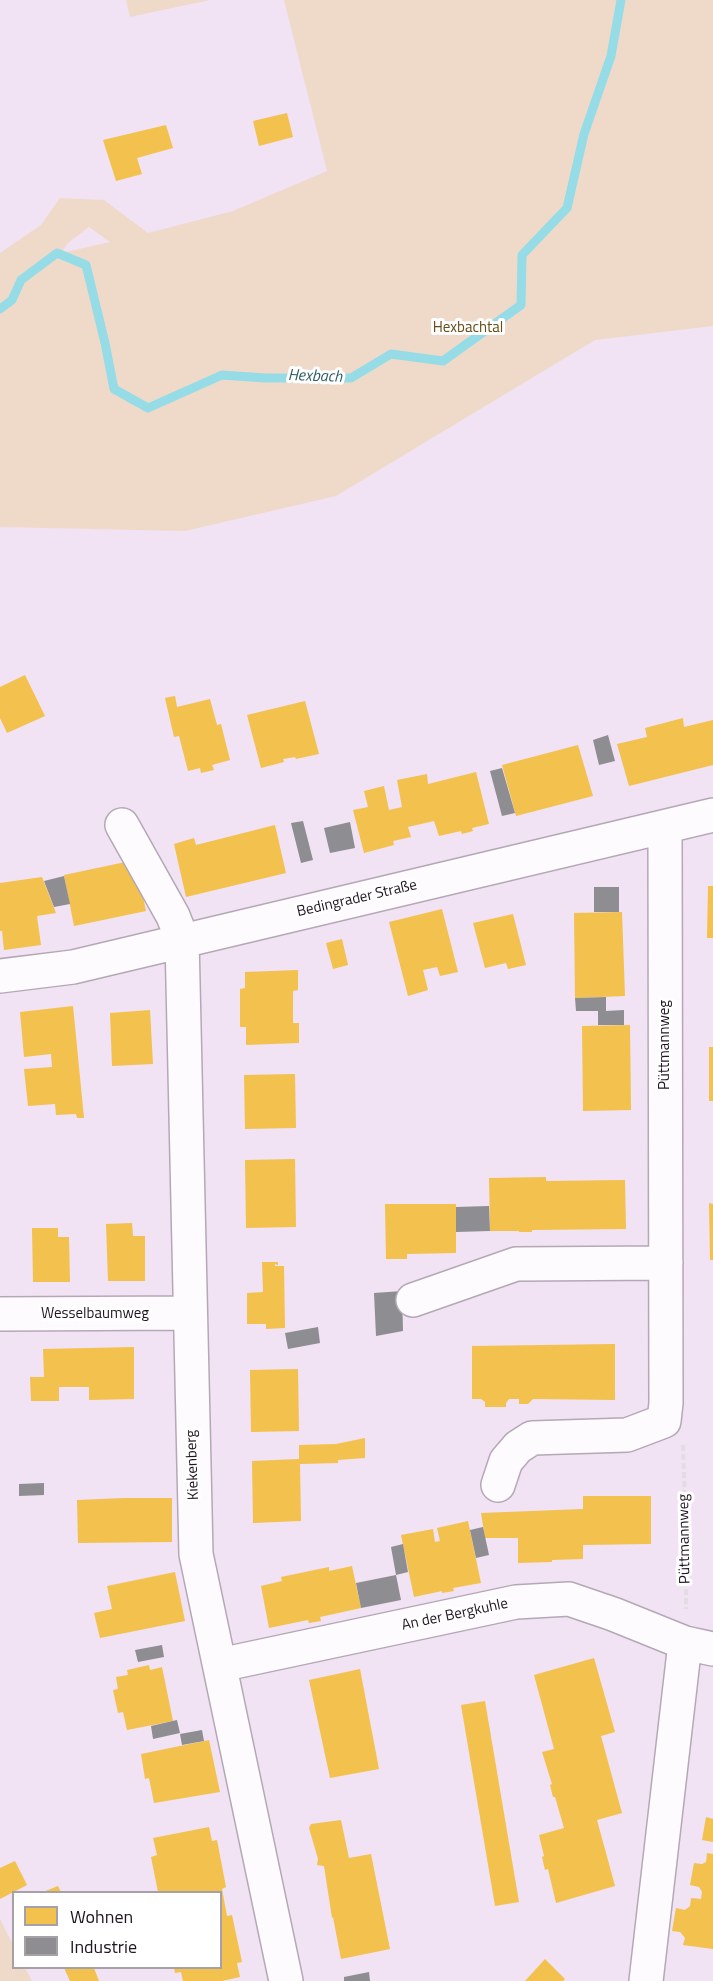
<!DOCTYPE html>
<meta charset="utf-8">
<style>
body{margin:0}
#map{position:relative;width:713px;height:1981px;overflow:hidden;background:#f1e2f4;font-family:"Titillium Web",sans-serif}
canvas{display:block}
.legend{position:absolute;left:12px;top:1891px;width:210px;height:78px;box-sizing:border-box;background:#fff;border:2px solid #a6a1a6;margin:0;padding:8px 10px;list-style:none;font-size:18px;color:#201521}
.legend li{display:flex;align-items:center;gap:12px;height:30px}
.legend b{width:30px;border:2px solid #a6a1a6}
</style>
<div id="map">
<canvas width="713" height="1981"></canvas>
<ul class="legend">
<li><b style="height:16px;background:#f2c14e"></b>Wohnen</li>
<li><b style="height:16px;background:#8d8d92"></b>Industrie</li>
</ul>
</div>
<script>
const ctx = document.querySelector('canvas').getContext('2d');
ctx.lineJoin = 'round';
function fillPath(path, color) {
  ctx.fillStyle = color;
  ctx.fill(path, 'evenodd');
}
function strokePath(path, color, width, dash) {
  ctx.strokeStyle = color;
  ctx.lineWidth = width;
  ctx.lineCap = dash ? 'butt' : 'round';
  ctx.setLineDash(dash || []);
  ctx.stroke(path);
}
function label(font, color, halo, rows, align = 'center') {
  ctx.font = font + ' "Titillium Web",sans-serif';
  ctx.lineWidth = 6;
  ctx.setLineDash([]);
  ctx.textBaseline = 'middle';
  ctx.strokeStyle = halo;
  ctx.fillStyle = color;
  for (const [text, x, y, turn = 0] of rows) {
    ctx.save();
    ctx.translate(x, y);
    ctx.rotate((+turn || 0) * Math.PI / 180);
    ctx.textAlign = isNaN(turn) ? turn : align;
    if (halo) ctx.strokeText(text, 0, 0);
    ctx.fillText(text, 0, 0);
    ctx.restore();
  }
}
fillPath(new Path2D(`
 M126 0H210L130 17Z
 M284 0H713V326L595 340 336 496 185 531 0 527V253L41 225 60 198 104 200 148 233 233 211 327 171ZM89 227 110 242 61 253 68 243Z
 M0 1919 13 1945 14 1968H25L32 1981H0Z`), '#efdaca');
fillPath(new Path2D(`
 M287 113 293 137 259 146 253 121Z
 M166 125 173 148 137 158 142 174 116 181 103 140Z
 M25 675 45 716 7 733 0 718V687Z
 M175 696 177 707 210 699 217 725 221 724 230 760 212 765 214 770 201 773 200 768 188 771 179 736 174 737 165 698Z
 M305 701 319 754 296 759 295 757 283 759 284 762 261 768 247 715Z
 M683 718 684 727 713 720V765L629 786 617 744 647 737 645 728Z
 M578 745 593 796 516 816 502 765Z
 M476 772 489 824 472 828 473 831 462 834 461 831 439 836 434 821 408 827 411 837 393 841 394 845 364 853 353 810 368 807 364 791 384 786 389 810 402 807 397 780 427 774 428 784Z
 M275 825 286 873 186 897 174 844 194 838 196 845Z
 M135 860 146 911 74 926 64 875Z
 M42 877 56 913 37 916 41 945 4 950 2 931H0V883Z
 M708 886H713V938H707Z
 M442 909 458 972 440 976 437 967 423 970 428 990 408 996 389 922Z
 M622 912 625 996 575 998 574 913Z
 M513 914 526 965 508 969 506 963 485 968 473 923Z
 M342 939 348 965 333 969 326 943Z
 M298 970V990L293 991V1023H299V1043L246 1045V1027H240V989L245 988V972Z
 M73 1006 84 1118H77L76 1114 56 1115 55 1104 28 1106 24 1069 52 1067 51 1054 24 1057 20 1012Z
 M150 1010 153 1064 112 1066 110 1013Z
 M630 1025 631 1110 583 1111 582 1026Z
 M709 1047H713V1101H709Z
 M295 1074 296 1128 245 1129 244 1075Z
 M295 1159 296 1227 246 1228 245 1160Z
 M546 1177V1181L625 1180 626 1229 532 1230V1232H519V1231H490L489 1178Z
 M709 1203 713 1204V1260H710Z
 M385 1204H456V1253L407 1254V1259H386Z
 M132 1223 133 1236H145V1281H108L106 1224Z
 M32 1228H58V1237H69L70 1282H33Z
 M262 1262H278V1265L275 1264V1266H284L285 1328 266 1329V1324H247V1293L263 1292Z
 M615 1344V1400L533 1399 528 1404H519V1399H509L506 1403V1407H485V1402L481 1399H472V1346Z
 M134 1347V1399L89 1400V1387H59V1401H31L30 1377H44L43 1349Z
 M298 1369 299 1431 251 1432 250 1370Z
 M365 1438V1458L338 1460V1463L300 1464 301 1521 253 1523 252 1461 299 1459V1445L336 1444Z
 M583 1496H651V1544L583 1545V1559L552 1560V1562L518 1563V1538H485L481 1513 583 1509Z
 M124 1498H172V1542L78 1543 77 1500Z
 M468 1521 481 1583 453 1588 454 1591 442 1593V1591L414 1597 401 1535 433 1529 435 1542 440 1541 437 1528Z
 M352 1566 361 1608 320 1617 321 1621 309 1623 308 1620 269 1628 261 1586 282 1581 281 1577 329 1567V1571Z
 M175 1572 185 1621 100 1638 94 1613 112 1609 107 1586Z
 M594 1658 615 1732 601 1736 622 1813 597 1820 615 1886 556 1903 548 1869 545 1870 542 1857 544 1856 539 1835 564 1828 555 1797H553L550 1785 552 1784 542 1752 554 1749 534 1675Z
 M149 1665 150 1670 162 1667 173 1721 127 1730 123 1712 118 1713 113 1690 118 1689 116 1677 128 1675 127 1670Z
 M360 1669 379 1769 330 1778 309 1680Z
 M485 1701 519 1902 495 1906 461 1705Z
 M209 1740 220 1792 154 1803 149 1778 145 1779 141 1754Z
 M706 1817 713 1819V1842L702 1840Z
 M341 1820 349 1858 371 1854 390 1949 341 1959 333 1917 332 1918 324 1866 317 1865 318 1859 309 1828 311 1824Z
 M209 1827 212 1841 217 1840 226 1887 222 1889 227 1916 232 1915 242 1962 237 1963 240 1977 222 1981H183L181 1972 175 1973 174 1968H220V1892H158L151 1857 157 1855 153 1838Z
 M707 1853 713 1854V1949L683 1945 685 1938 680 1932 672 1931 676 1908 685 1910 690 1906 691 1898 701 1899 702 1892 699 1887 690 1885 694 1863 702 1864 706 1862Z
 M15 1861 27 1885 0 1899V1868Z
 M58 1886 61 1892H43Z
 M545 1959 565 1979 563 1981H525Z
 M64 1968H94L99 1981H70Z`), '#f2c14e');
fillPath(new Path2D(`
 M608 735 615 761 599 765 593 740Z
 M502 768 515 813 502 816 490 771Z
 M303 821 313 860 301 863 291 823Z
 M350 822 355 848 330 853 324 828Z
 M64 876 70 904 54 907 44 881Z
 M594 887H619V912H594Z
 M606 997V1011L624 1010V1025H598V1011H576L575 998Z
 M489 1206 490 1231 456 1232V1207Z
 M402 1291 403 1331 376 1336 374 1293Z
 M318 1327 320 1343 288 1349 285 1333Z
 M44 1483V1495L19 1496V1484Z
 M483 1527 489 1555 476 1558 470 1530Z
 M403 1544 408 1572 396 1575 391 1547Z
 M396 1575 401 1600 361 1608 356 1583Z
 M162 1645 164 1657 138 1662 135 1650Z
 M177 1720 180 1733 153 1739 151 1726Z
 M202 1730 204 1741 182 1745 180 1734Z
 M369 1972 370 1981H344V1977Z`), '#8d8d92');
strokePath(new Path2D(`
 M0 309 12 300 21 280 57 253 86 265 105 343 114 389 148 408 222 375 265 378H351L391 354 443 361 521 305 522 255 567 208 584 134 611 56 621 0`), '#95dce6', 9);
const minor = new Path2D(`
 M122 825 173 916 182 939 196 1554 286 1981
 M0 976 73 967 713 815
 M413 1300 516 1264 666 1263
 M0 1314 189 1313
 M498 1485 506 1461 518 1447 532 1438 627 1435 664 1421 666 1403 665 827
 M220 1665 516 1602 569 1599 613 1614 685 1643 713 1649
 M646 1981 685 1643`);
strokePath(minor, '#b4a8b6', 36);
strokePath(new Path2D(`
 M683 1445 686 1534V1609`), '#e2dde2', 4, [6, 3]);
strokePath(minor, '#fdfbfd', 33);
label('15px', '#664b15', '#fff', [
 ["Hexbachtal",468,328]
]);
label('15px', '#201521', '#fff', [
 ["Bedingrader Straße",357,899,-13],
 ["Püttmannweg",665,1045,-90],
 ["Wesselbaumweg",95,1314],
 ["Kiekenberg",193,1465,-92],
 ["Püttmannweg",685,1539,-91],
 ["An der Bergkuhle",455,1615,-12]
]);
label('italic 16px', '#2d5d60', '#fff', [
 ["Hexbach",315,377,2]
]);
</script>
